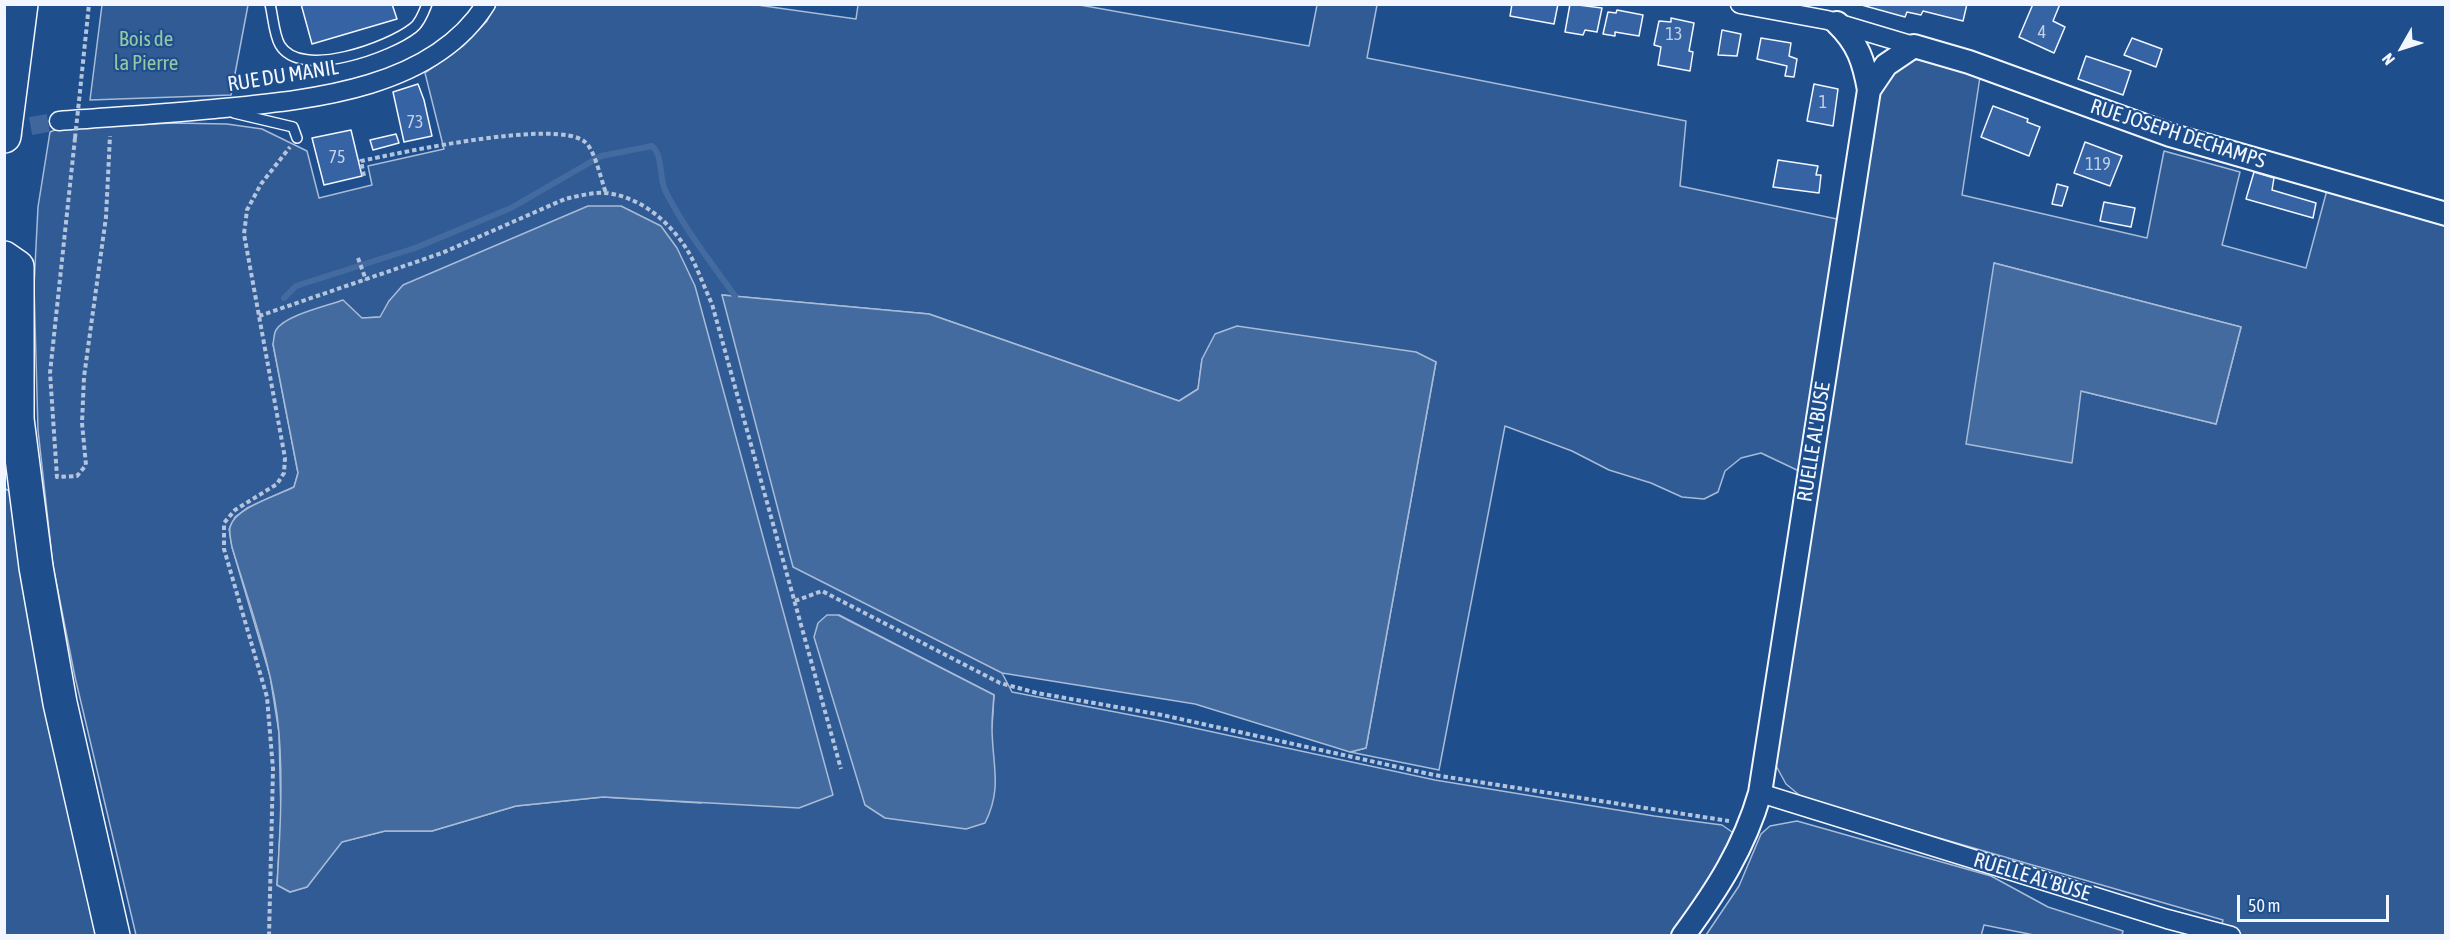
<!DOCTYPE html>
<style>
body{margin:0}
#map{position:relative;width:2450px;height:940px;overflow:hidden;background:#1f4e8c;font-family:"Asap Condensed",sans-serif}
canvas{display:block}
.frame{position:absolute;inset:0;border:6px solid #f2f6ff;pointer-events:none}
.north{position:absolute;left:2372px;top:18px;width:60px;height:60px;-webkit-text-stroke:4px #1f4e8c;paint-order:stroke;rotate:231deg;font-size:16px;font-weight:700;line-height:24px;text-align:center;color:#f2f6ff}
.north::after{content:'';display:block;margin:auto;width:21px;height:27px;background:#f2f6ff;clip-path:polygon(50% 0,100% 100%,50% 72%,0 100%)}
.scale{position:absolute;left:2237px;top:895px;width:152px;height:27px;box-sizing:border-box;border:3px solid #f2f6ff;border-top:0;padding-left:8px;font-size:18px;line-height:21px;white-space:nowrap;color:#f2f6ff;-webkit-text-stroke:4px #1f4e8c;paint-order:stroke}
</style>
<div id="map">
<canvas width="2450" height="940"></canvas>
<div class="frame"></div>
<div class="north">N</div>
<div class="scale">50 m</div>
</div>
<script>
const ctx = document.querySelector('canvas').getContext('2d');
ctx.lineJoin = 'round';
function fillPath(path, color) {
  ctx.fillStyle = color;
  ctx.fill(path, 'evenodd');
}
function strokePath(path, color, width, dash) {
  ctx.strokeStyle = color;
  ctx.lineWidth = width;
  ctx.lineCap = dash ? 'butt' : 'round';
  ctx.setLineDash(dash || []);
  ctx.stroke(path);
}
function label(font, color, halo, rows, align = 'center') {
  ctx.font = font + ' "Asap Condensed",sans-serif';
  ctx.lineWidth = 4.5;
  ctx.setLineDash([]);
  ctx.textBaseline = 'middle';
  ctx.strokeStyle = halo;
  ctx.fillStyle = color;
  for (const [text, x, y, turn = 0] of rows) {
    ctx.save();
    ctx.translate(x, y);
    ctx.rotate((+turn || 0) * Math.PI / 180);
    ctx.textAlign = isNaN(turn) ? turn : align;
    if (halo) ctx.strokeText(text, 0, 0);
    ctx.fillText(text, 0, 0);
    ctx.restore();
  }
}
const built = new Path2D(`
 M495 4H750L856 19 858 5H1080L1309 46 1317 5H1377L1367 58 1686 121 1680 186 1837 219 1799 471 1761 453 1741 458 1725 471 1718 492 1704 499 1682 497 1651 483 1609 470 1572 451 1505 426 1439 770 1350 752 1366 748 1436 362 1202 359 1198 389 1179 401 929 314 722 295 1002 673 1012 692 1162 721 1435 780 1654 816 1722 825 1735 834 1718 873 1672 935H136L75 677 53 566 38 430 34 286 38 207 50 132 57 129 173 123 227 124 262 129 307 151 319 198 372 185 368 166 444 149 425 73 463 46 487 21ZM389 301 701 803 603 797 516 806 432 831H385L341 842 307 887 290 892 277 885 281 817 279 733 270 676 232 547 229 529 235 517 247 508 294 487 298 473 273 344 362 318 381 317ZM839 615 994 695 992 728Z
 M102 5H248L231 95 90 100Z
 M1923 59 1980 77 1962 195 2147 238 2164 151 2240 172 2222 245 2306 268 2327 190 2445 222V935H2219L2223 920 1804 799 1786 784 1775 764 1877 85 1905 61ZM1994 263 2241 327 2216 424 2081 391Z
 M4 488 14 494 101 935H5Z
 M1797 821 1991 876 2048 907 2123 931 2122 935H2034L1984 925 1981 936 1706 935 1739 886 1761 834 1770 826Z`);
fillPath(built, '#305b95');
strokePath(built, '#a8bbd7', 1.5);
const water = new Path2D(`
 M588 206H621L661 226 677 248 695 286 833 795 799 808 603 797 516 806 432 831H385L342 842 307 887 290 892 277 885C280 835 283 783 279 733 274 670 250 607 232 547 231 541 229 533 230 527 235 508 276 496 294 487L298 473 273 344C274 339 274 333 276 330 285 315 327 306 343 300L362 318 380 317 389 301 403 285Z
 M1994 263 2241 327 2216 424 2081 391 2072 463 1966 444Z
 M722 295 929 314 1179 401 1198 389 1202 359 1215 334 1237 326 1416 352 1436 362 1366 748 1350 752 1195 704 1002 673 793 567Z
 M827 615H838L994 695C993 706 992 717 992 727 992 765 1003 787 985 823L966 829 885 818 865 805 814 637 818 623Z`);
fillPath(water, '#446ba0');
strokePath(water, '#a8bbd7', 1.5);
strokePath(new Path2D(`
 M284 298 296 286 415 248 511 208 601 156 652 146C663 155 659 177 665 190 683 227 711 262 735 296`), '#446ba0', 6);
const building = new Path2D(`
 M301 4H392L397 19 312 44Z
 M1512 4H1558L1554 24 1510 16Z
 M1570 4 1602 8 1597 32 1585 30 1583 35 1565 32Z
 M1858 4H1967L1963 21 1923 11 1921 15 1907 12 1905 17Z
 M2033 4H2060L2053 21 2065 27 2054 53 2019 37Z
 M1617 10 1643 15 1639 36 1615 32V36L1603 34 1608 12 1616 13Z
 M1671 18 1694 23 1689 51 1693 52 1690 71 1658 65 1661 47 1654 45 1659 21 1671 22Z
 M1722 30 1741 34 1737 56 1718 55Z
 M1761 38 1791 43 1789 56 1797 59 1794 77 1785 76 1787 66 1757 59Z
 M2132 38 2162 49 2156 67 2124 55Z
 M2086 56 2131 71 2123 95 2078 79Z
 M418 84 424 100 432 136 404 142 393 92Z
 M1814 84 1838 89 1833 126 1807 121Z
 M1993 106 2028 119 2027 122 2040 127 2029 156 1981 137Z
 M351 130 362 176 324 185 312 138Z
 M396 134 399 143 373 150 370 140Z
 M2085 142 2122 156 2110 186 2074 173Z
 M1778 160 1818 166 1816 175H1821L1819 193 1773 187Z
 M2254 172 2274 178 2272 190 2316 203 2313 218 2246 199Z
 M2057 184 2068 187 2062 206 2052 204Z
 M2104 202 2135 208 2131 227 2100 221Z`);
fillPath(building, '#3563a3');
strokePath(building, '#f2f6ff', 1.5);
strokePath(new Path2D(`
 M4 131 59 121`), '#3f679d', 18, [18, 9]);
const service = new Path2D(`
 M270 4C273 16 274 35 280 45 301 80 389 47 413 28 419 24 424 12 427 4
 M234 113 293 127 297 138`);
const minor = new Path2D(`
 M1740 4 1827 20 1914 46
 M59 121C111 117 162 114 214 109 306 100 431 91 486 4
 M1760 793 2167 919 2231 936`);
const tertiary = new Path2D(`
 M1869 90 1886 65 1914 46 1969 62 2170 135 2446 214
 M1683 936C1717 890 1744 848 1760 793L1869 90C1864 62 1858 43 1837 23`);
const motorway = new Path2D(`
 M4 136 21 4
 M4 258 17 267V419L36 567 60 703 113 936`);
strokePath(service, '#f2f6ff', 12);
strokePath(minor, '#f2f6ff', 21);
strokePath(tertiary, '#f2f6ff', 26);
strokePath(motorway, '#f2f6ff', 36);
strokePath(new Path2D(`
 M79 101 89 4
 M75 138 50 373 57 477 77 476 86 465 82 423 84 377 106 217 110 136
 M364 176 361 161C399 153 558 118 585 142 595 150 601 180 606 193
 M358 258 366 280
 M259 316 442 253 565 199C578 196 593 192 606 193 642 197 672 224 689 253 698 269 704 287 712 304L841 769
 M795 601 822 591 1000 683 1037 693 1162 715 1434 775 1729 821
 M269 936 273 769 267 697 224 549V523L235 510 277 484 284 473 285 458 244 234 247 210 261 184 290 147`), '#b3c4dc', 4, [4.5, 3]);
strokePath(service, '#1f4e8c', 9);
strokePath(minor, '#1f4e8c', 18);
strokePath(tertiary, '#1f4e8c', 22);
strokePath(motorway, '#1f4e8c', 33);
strokePath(new Path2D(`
 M75 138 79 101`), '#b3c4dc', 4, [4.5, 3]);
label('18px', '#c3d1e8', null, [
 ["4",2042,32],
 ["13",1674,34],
 ["1",1823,102],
 ["73",415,122],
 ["75",337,157],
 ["119",2098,164]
]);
label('21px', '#97c8a6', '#1f4e8c', [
 ["Bois de",146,39],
 ["la Pierre",146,63]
]);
label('21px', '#f2f6ff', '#1f4e8c', [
 ["RUE DU MANIL",283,76,-9],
 ["RUE JOSEPH DECHAMPS",2178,134,18],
 ["RUELLE AL'BUSE",1814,442,-81],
 ["RUELLE AL'BUSE",2032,877,17]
]);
</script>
